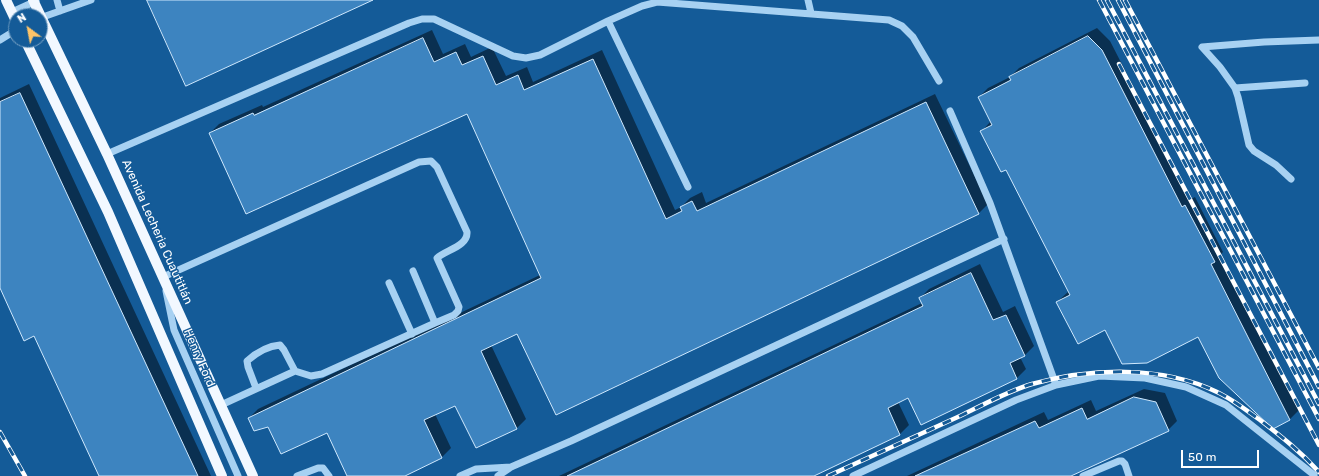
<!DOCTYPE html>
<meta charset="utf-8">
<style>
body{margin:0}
#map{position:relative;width:1319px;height:476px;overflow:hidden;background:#145b98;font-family:Rubik,sans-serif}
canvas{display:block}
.north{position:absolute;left:8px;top:8px;width:40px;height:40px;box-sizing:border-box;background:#145b98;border:1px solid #729dc1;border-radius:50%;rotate:328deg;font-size:11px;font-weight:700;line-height:16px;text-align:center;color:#fff}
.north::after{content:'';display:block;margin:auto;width:14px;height:18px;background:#ffc468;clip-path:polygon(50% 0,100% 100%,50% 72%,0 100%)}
.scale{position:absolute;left:1181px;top:450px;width:78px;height:18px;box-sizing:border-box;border:2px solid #fff;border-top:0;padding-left:5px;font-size:12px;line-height:14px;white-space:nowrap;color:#fff;-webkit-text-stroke:3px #145b98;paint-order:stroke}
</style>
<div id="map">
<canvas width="1319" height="476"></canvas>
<div class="north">N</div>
<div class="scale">50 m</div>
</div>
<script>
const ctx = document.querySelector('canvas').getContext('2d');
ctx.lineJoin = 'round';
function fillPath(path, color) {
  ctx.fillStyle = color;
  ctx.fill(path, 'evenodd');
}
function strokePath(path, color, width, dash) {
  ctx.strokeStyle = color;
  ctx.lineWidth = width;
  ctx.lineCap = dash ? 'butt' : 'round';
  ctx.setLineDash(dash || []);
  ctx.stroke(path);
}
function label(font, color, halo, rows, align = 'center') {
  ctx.font = font + ' Rubik,sans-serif';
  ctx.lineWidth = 3;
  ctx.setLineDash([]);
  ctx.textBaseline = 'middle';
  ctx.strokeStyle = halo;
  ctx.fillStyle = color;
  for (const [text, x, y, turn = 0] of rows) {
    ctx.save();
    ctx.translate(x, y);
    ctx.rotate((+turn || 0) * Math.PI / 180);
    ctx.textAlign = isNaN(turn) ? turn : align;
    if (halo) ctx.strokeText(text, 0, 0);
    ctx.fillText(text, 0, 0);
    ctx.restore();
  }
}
fillPath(new Path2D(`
 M1097 28 1110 41 1191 199 1195 197 1223 252 1220 255 1299 410 1290 419 1273 427 1199 336 1105 329 1057 302 1069 291 1007 168 982 131 991 121 979 97 988 88 1010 77 1019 68Z
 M432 30 443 54 465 44 471 57 492 47 506 76 527 67 533 82 602 50 675 210 681 207 690 198 702 192 706 203 935 94 988 204 979 213 556 414 518 332 491 345 526 419 517 428 476 447 456 404 435 414 451 448 442 457 403 476H348L327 431 249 418 258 409 540 275 467 112 210 133 219 124 262 105 263 107Z
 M29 84 211 476H100L34 335 0 286V98Z
 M980 264 1003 312 1015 306 1034 346 1025 355 1020 357 1026 369 1017 378 908 397 898 402 909 425 900 434 812 476H559L922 303 920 298 929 289Z
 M1144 389 1165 393 1177 421 1168 430 1068 476H907L1044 412 1048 420 1091 400 1096 411Z`), '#0007');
const building = new Path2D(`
 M147 0H373L186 86Z
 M1088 36 1102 50 1182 207 1185 205 1215 262 1211 264 1290 420 1273 429 1219 378 1198 337 1147 363 1122 364 1105 330 1078 344 1056 302 1070 295 1006 170 1001 172 980 131 992 125 978 97 1011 80 1009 77Z
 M423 38 434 62 456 52 462 65 483 56 496 85 518 75 524 90 593 59 666 219 682 211 680 207 692 201 697 211 926 102 979 214 556 415 517 334 481 351 517 429 476 448 455 406 424 420 442 458 405 476H347L327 433 281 454 268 427 254 431 248 418 541 278 467 114 246 214 209 133 253 113 254 115Z
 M20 93 198 476H99L34 336 24 341 0 288V102Z
 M971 273 993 320 1006 315 1025 356 1010 363 1017 379 921 425 908 398 888 408 900 435 814 476H567L923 306 919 298Z
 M1134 397 1156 402 1169 431 1071 476H915L1035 421 1039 428 1082 408 1087 419Z`);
fillPath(building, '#3d84c0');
strokePath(building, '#cfe8fd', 1);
strokePath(new Path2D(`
 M57 0 60 11
 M808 0 811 13
 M12 12 36 1
 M40 18 91 0
 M608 21 688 187
 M0 40 16 30
 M1235 88 1305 83
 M950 111 990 203 1056 385
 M107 154 409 23 422 19H434L513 56 526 58 540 55 608 21 642 6 657 2 889 20 902 26 913 37 939 81
 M1291 179 1276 165 1254 151 1249 145 1238 97 1235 88 1220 67 1202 47 1264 42 1319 40
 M164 280 163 277 419 162 431 161 437 167 467 232C468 246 446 250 437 258L459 307 458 311 454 315 435 323
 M389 283 412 334
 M166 291 174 330 238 476
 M256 388 248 367 247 361C256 353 268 346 280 345L284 350 295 371
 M221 405 295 371 311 376 322 374 435 323 413 271
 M297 476 318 468H323L329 476
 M460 476 476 469 511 467
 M498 476 511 467 571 441 1004 239
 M853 476 1016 400 1056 385 1099 376 1145 378 1186 387 1226 405 1314 475 1313 476
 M1083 476 1119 461H1122L1125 464 1129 476`), '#a7d1f2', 7);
strokePath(new Path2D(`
 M6 0 16 21
 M33 0 107 154 253 476
 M25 40 108 212 222 476`), '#f2f8ff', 10);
const rail = new Path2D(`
 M1099 0 1319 419
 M1107 0 1319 404
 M1118 0 1319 387
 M1125 0 1319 368
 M1119 64 1319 445
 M0 432 25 476
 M828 476C872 456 916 436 960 416 983 405 1008 391 1032 384 1090 368 1162 365 1217 392 1232 399 1246 410 1260 420 1282 437 1300 451 1319 472`);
strokePath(rail, '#fff', 4.5);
strokePath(rail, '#145b98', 3, [9]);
label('12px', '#fff', '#145b98', [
 ["Avenida Lecheria Cuautitlán",157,232,66],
 ["Henry Ford",199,358,67]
]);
</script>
